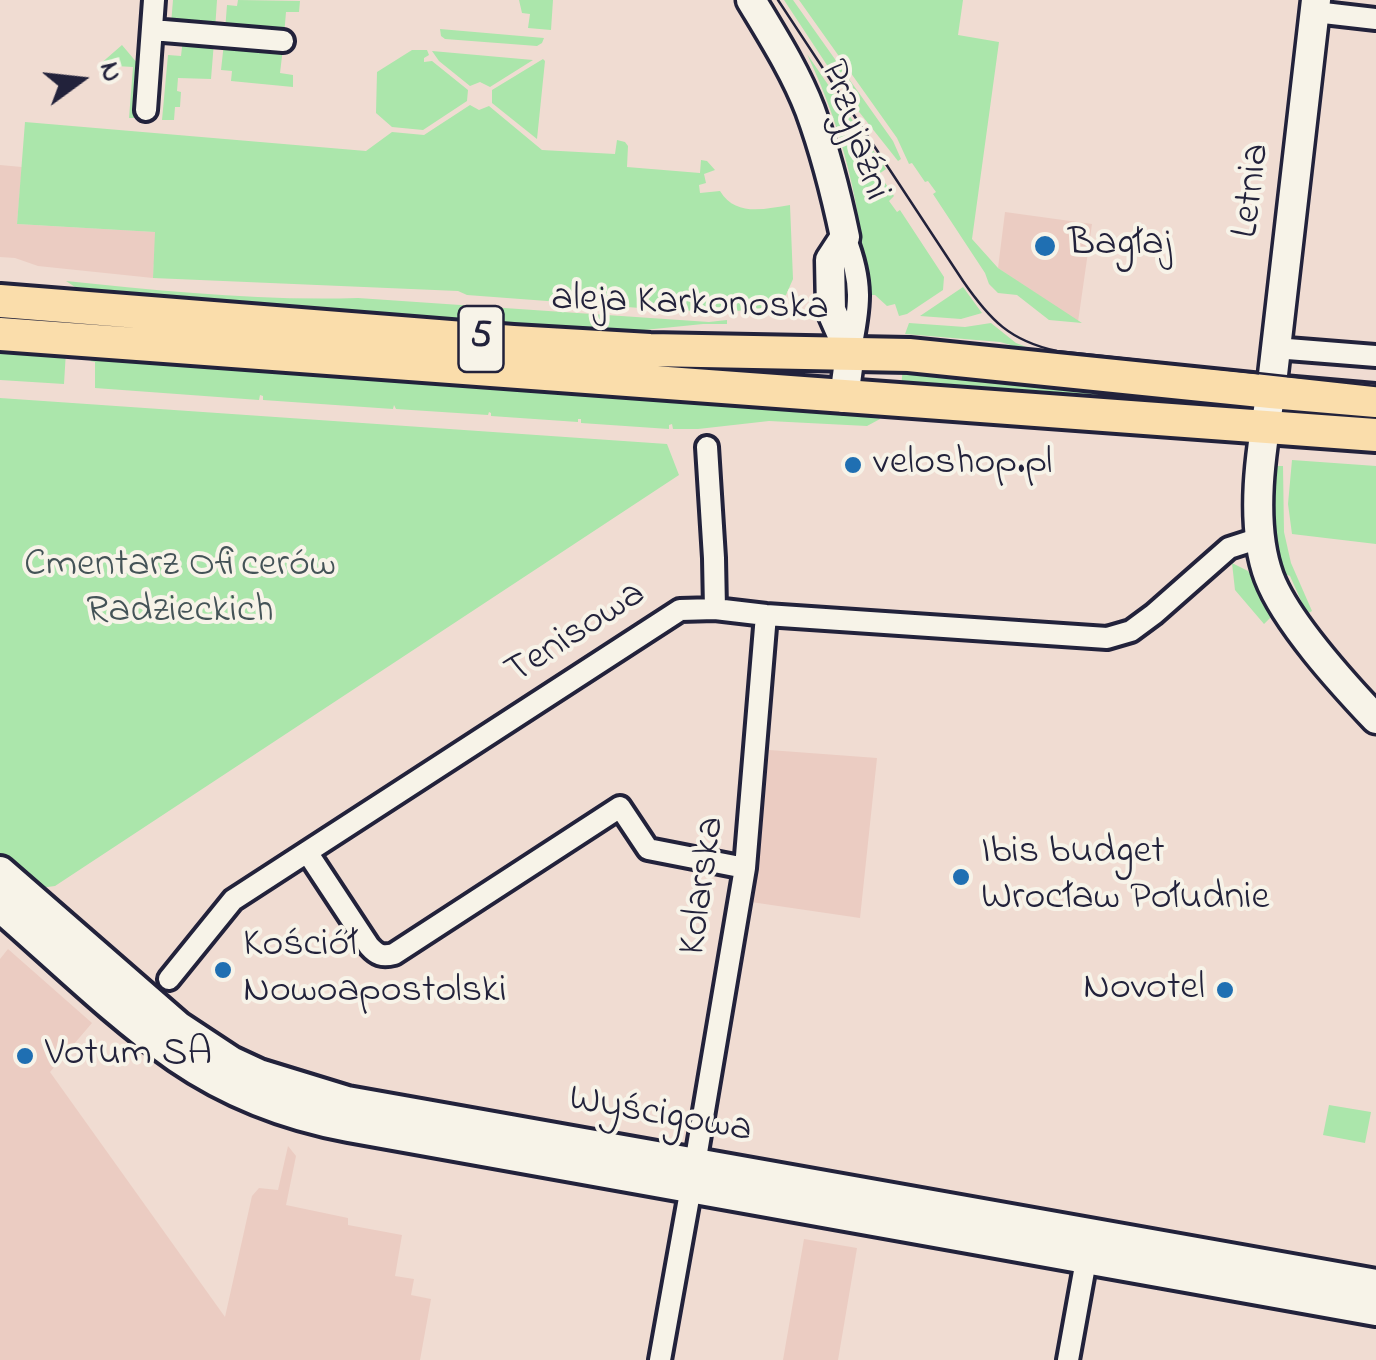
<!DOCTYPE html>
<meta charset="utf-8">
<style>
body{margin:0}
#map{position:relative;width:1376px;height:1360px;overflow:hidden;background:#f0dcd2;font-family:"Indie Flower",sans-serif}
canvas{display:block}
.north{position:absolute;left:30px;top:30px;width:100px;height:100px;-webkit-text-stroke:8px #f7f3e8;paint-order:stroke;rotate:75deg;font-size:28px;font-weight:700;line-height:40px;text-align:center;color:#22223b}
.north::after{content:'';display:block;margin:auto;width:35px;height:45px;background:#22223b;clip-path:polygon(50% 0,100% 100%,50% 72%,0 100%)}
</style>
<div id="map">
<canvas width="1376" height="1360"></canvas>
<div class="north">N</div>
</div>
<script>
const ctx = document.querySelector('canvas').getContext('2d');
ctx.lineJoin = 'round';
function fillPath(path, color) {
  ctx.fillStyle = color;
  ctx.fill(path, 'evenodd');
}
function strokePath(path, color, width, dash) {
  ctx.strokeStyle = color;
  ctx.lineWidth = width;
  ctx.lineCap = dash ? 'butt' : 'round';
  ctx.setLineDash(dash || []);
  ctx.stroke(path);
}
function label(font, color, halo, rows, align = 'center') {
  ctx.font = font + ' "Indie Flower",sans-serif';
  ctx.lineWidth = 8;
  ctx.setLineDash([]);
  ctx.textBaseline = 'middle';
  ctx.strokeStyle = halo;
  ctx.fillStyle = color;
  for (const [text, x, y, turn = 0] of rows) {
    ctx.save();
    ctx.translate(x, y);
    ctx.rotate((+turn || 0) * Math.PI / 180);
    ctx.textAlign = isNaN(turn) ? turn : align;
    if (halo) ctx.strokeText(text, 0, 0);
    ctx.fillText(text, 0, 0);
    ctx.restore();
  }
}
fillPath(new Path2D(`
 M0 165 22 167 17 224 156 232 153 278 38 266 15 258 0 257Z
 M1005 212 1092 224 1078 322 998 268Z
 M769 750 877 758 860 918 751 902 761 836Z
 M8 949 92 1023 50 1072 225 1317 252 1196 259 1188 278 1190 288 1146 296 1156 286 1205 348 1218V1225L402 1235 395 1276 414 1279 411 1295 431 1299 420 1360H0V959Z
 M804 1239 857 1248 838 1360H783Z`), '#ebccc2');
fillPath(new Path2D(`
 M173 0H217L215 30 171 24Z
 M238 0 300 1 299 12H286L284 36 225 31 227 5 237 6Z
 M519 0H553L551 30 528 28 530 14 522 13Z
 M784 0H793L893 141 901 159 898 161 852 103Z
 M799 0H963L958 35 999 42 972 239 998 268 1082 323 1049 320 1017 295 998 293 989 284 985 273 933 194 936 192 928 181 925 182 912 163 909 164 897 138Z
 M440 29 544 38 542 43 537 46 445 39 441 36Z
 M183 39 214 42 211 79 178 78 177 91 181 92 180 107H175L174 120H162L168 55 181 56Z
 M224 43 283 48 280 73 293 75V87L231 81 232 71 221 70Z
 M122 45 138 64 134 118H129L133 67 99 65Z
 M412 50H427L429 55 424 58V62L432 61 468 90 467 101 423 130 392 127 376 113 377 72Z
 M432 51 533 60 490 87 480 82 470 86 439 61Z
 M807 54 886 169 879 174 894 196 889 201 897 212 900 210 944 277 943 290 907 314 899 316 895 304 887 306 875 295H867C862 210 844 132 807 54Z
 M543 59 545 61 537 139 492 103V90Z
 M470 105 479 110 489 106 542 150 615 154 617 140 625 142 628 146 627 167 700 173 701 160 707 161 715 170 704 174 706 183 699 185 700 193 720 191C736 217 764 209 790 205L793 279 786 295 775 304 762 308 729 312 667 310 467 295 458 291 153 278 155 232 17 224 25 122 366 151 392 132 424 135Z
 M66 281C163 291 260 301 358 298L709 322 727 320V324H703L644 330 586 329 155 297 78 289Z
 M963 287 982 313 961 319 920 316Z
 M909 323 965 327 991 323 1016 343 1050 356 1000 342 905 334Z
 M0 345 66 351 64 384 0 380Z
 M100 354 881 410 880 419 867 426 769 421 698 429H673L672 424 669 425V429L581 423V419H578V422L491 416V413L489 412 488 415 396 409 394 405 393 409 263 400V396L260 395 259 400 95 388V362L90 361Z
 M903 366 1218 398V404L1097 396 974 395 901 389Z
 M0 398 667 444 679 475 55 886 40 888 0 853Z
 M1292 460 1376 466V544L1292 534 1288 504Z
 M1275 466H1283L1284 532 1291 563 1312 611 1307 614 1290 576 1285 574C1274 538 1272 503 1275 466Z
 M1232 563 1248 571 1273 610V615L1264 624 1235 590Z
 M1329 1105 1371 1112 1365 1143 1323 1135Z`), '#abe6ab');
const minor = new Path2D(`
 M1315 12 1376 19
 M152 30 283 41
 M146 110 154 0
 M845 237C863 283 860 306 850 353
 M1275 348 1376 356
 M707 447 714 558 715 609
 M307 852 369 946C377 955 382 957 394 954L620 807 648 849 745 868
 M169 979 233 900 680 610 715 609 766 615 1107 638 1131 631 1154 614 1229 548 1260 538
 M695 1164 745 868 766 615
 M660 1360 691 1187
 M1068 1360 1088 1249`);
const tertiary = new Path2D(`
 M751 0C772 35 795 71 810 110 825 151 836 194 845 237L830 260 831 310 850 353 844 398
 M1316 0 1271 392C1261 448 1249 523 1269 577 1286 622 1342 683 1376 719`);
const secondary = new Path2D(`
 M0 872 178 1027 231 1062 259 1075 347 1102 1376 1285
 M0 906C58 956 114 1012 178 1057 229 1092 289 1115 349 1126L1376 1310`);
const primary = new Path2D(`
 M0 301 513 342 650 350 909 355 1271 392 1376 401
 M0 334 1376 435`);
strokePath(minor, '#22223b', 28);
strokePath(tertiary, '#22223b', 35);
strokePath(secondary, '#22223b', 38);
strokePath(primary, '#22223b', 40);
strokePath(minor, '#f7f3e8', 20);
strokePath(tertiary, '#f7f3e8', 28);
strokePath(secondary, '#f7f3e8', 30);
strokePath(primary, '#faddab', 32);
strokePath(new Path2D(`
 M778 0 963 281C990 320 1010 341 1057 351L1376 386`), '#22223b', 2.5);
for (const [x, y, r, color] of [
 [1045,246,12,"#1f6fb2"],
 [853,465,10,"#1f6fb2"],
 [961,877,10,"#1f6fb2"],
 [223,970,10,"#1f6fb2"],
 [1225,990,10,"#1f6fb2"],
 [25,1056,10,"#1f6fb2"]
]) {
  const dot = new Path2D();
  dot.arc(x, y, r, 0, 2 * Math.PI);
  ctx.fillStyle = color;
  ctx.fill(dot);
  strokePath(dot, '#f7f3e8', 4);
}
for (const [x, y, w] of [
 [481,339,45]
]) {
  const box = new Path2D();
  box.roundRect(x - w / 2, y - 33, w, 66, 8);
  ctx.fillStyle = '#f7f3e8';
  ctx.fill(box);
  strokePath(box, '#22223b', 2.5);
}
label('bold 38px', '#22223b', null, [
 ["5",481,339]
]);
label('40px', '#22223b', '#f7f3e8', [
 ["Przyjaźni",852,131,71],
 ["Letnia",1254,191,-83],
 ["aleja Karkonoska",690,306,2],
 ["Tenisowa",577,635,-33],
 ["Kolarska",705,886,-82],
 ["Wyścigowa",660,1117,10]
]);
label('40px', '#22223b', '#f7f3e8', [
 ["Bagłaj",1068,246],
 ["veloshop.pl",873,465],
 ["Ibis budget",981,854],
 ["Wrocław Południe",981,900],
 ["Kościół",243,947],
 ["Nowoapostolski",243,993],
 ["Novotel",1205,990,"right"],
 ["Votum SA",45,1056]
], 'left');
label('40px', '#445357', '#f7f3e8', [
 ["Cmentarz Oficerów",180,567],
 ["Radzieckich",180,613]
]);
</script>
